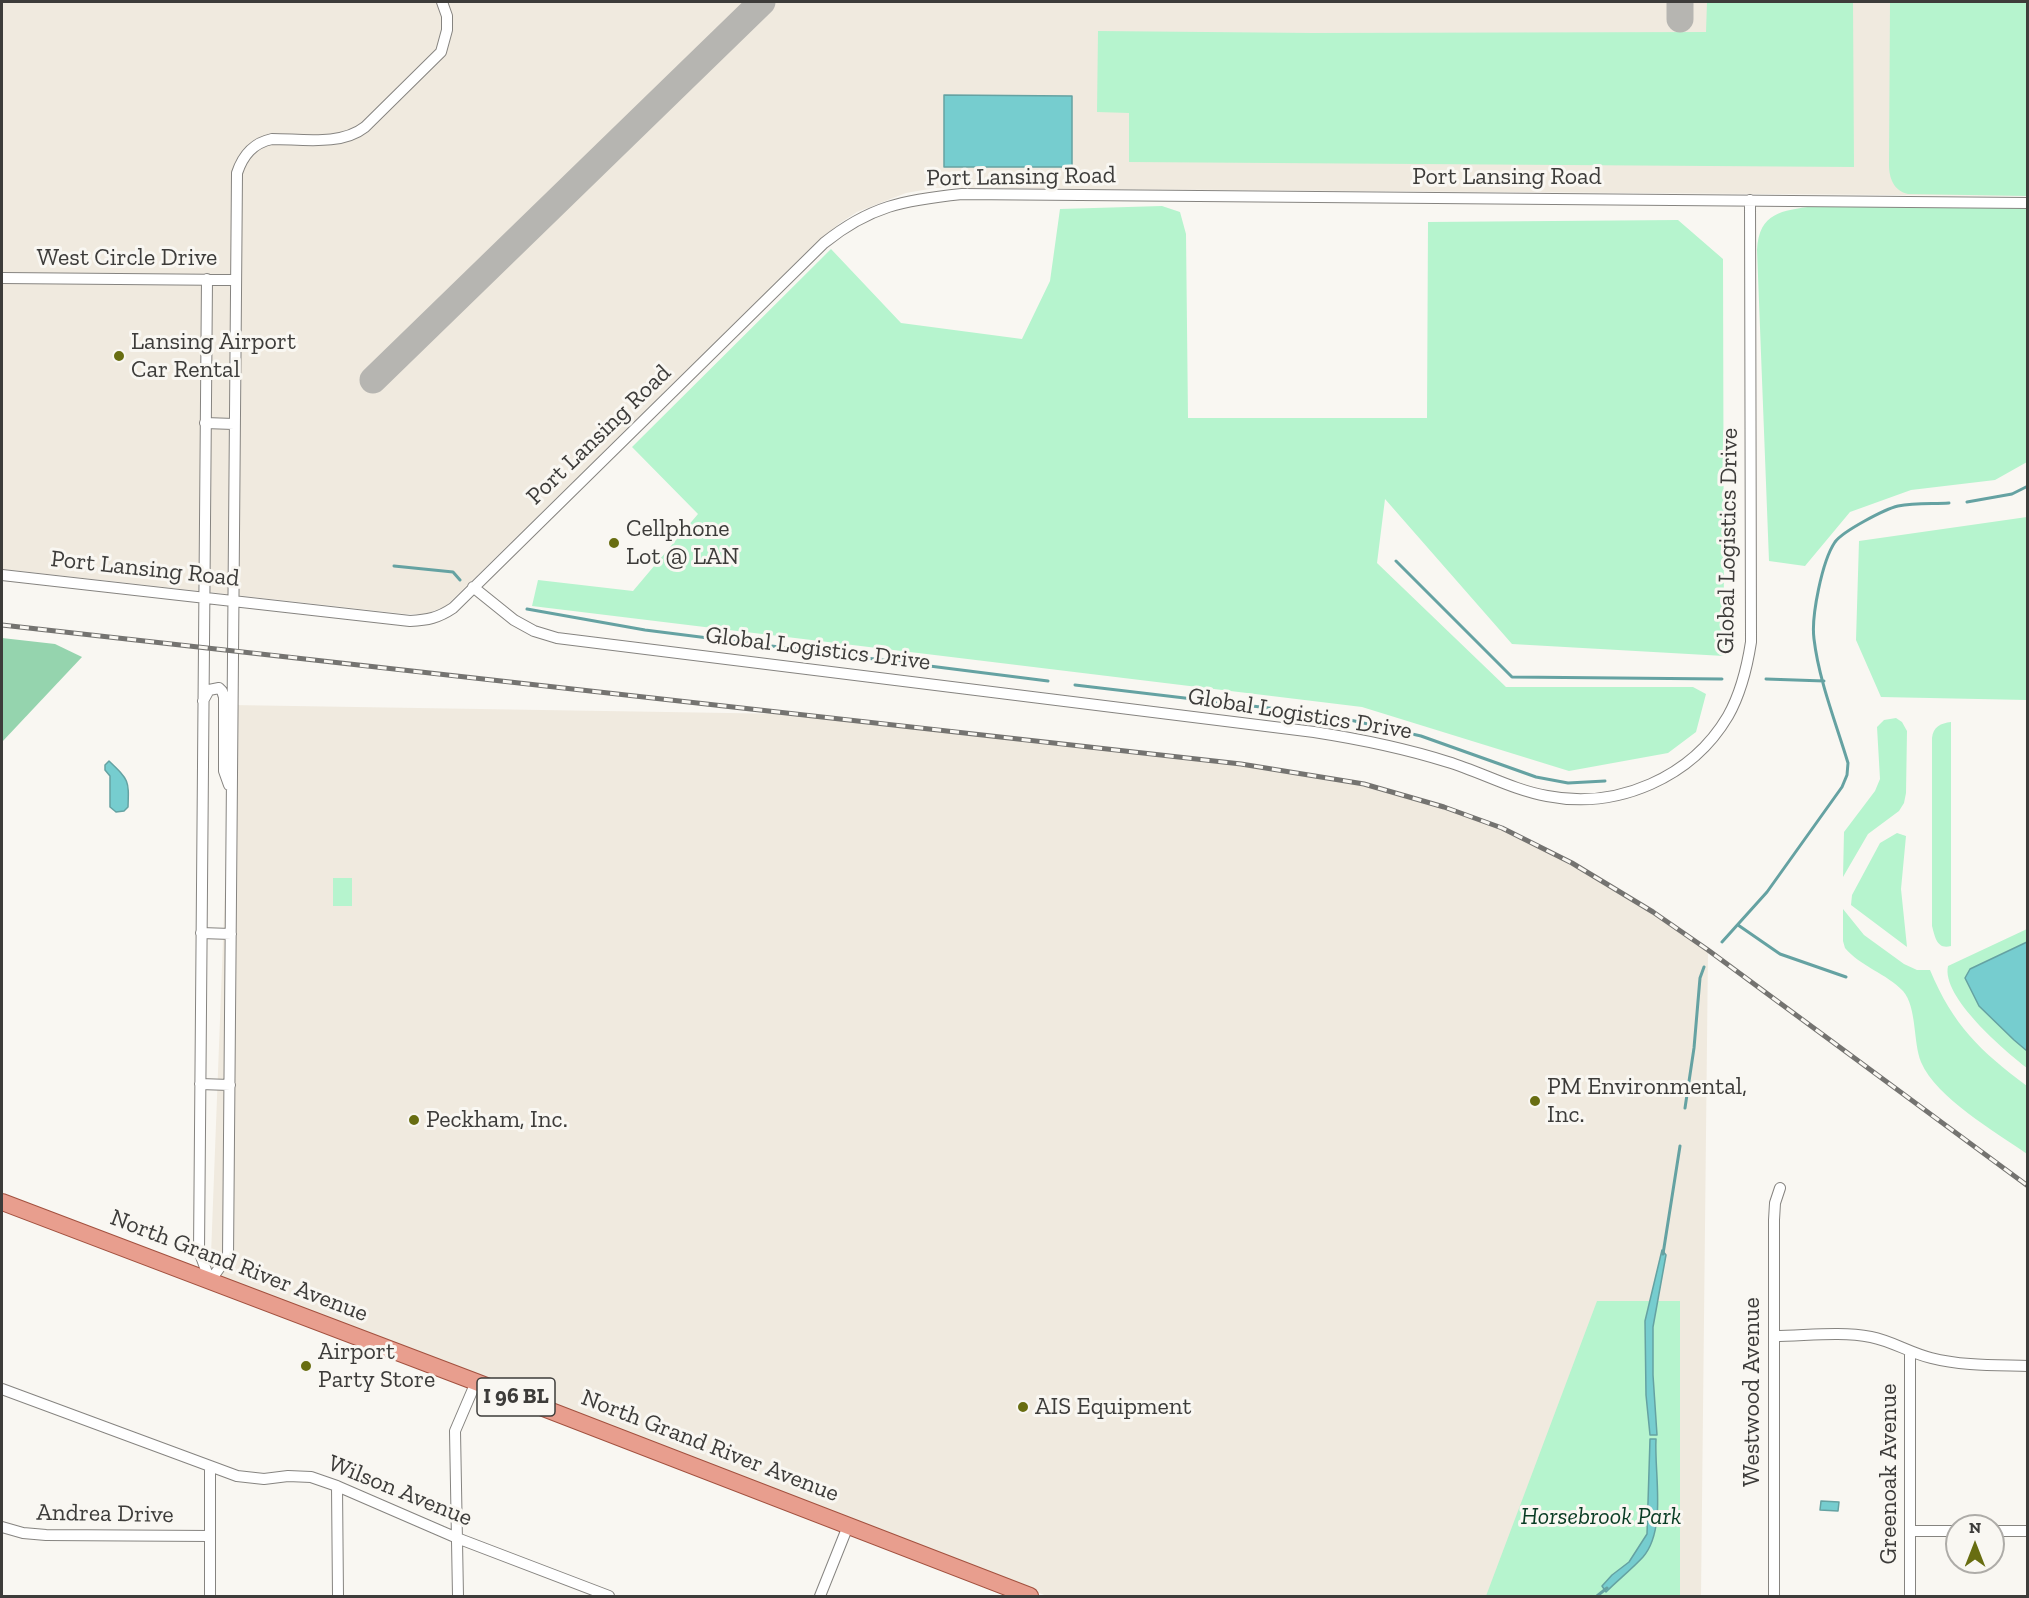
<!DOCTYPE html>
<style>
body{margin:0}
#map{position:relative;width:2029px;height:1598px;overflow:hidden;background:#f9f7f2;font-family:"Zilla Slab",serif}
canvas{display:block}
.frame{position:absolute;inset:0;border:3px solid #3d3c3a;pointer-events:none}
.north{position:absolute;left:1945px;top:1514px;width:60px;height:60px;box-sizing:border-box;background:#f9f7f2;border:2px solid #aeaca8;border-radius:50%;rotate:0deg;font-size:16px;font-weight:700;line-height:24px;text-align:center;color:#3d3c3a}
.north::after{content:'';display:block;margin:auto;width:21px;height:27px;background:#686d11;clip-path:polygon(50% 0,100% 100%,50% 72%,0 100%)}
</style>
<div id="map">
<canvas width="2029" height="1598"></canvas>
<div class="frame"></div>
<div class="north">N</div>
</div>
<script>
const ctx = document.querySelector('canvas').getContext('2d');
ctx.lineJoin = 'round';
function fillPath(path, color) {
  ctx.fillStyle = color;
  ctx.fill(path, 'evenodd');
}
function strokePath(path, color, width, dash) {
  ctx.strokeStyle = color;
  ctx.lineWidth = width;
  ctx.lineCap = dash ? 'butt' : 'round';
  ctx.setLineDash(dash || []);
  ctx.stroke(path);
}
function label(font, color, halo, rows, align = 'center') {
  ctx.font = font + ' "Zilla Slab",serif';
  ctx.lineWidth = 6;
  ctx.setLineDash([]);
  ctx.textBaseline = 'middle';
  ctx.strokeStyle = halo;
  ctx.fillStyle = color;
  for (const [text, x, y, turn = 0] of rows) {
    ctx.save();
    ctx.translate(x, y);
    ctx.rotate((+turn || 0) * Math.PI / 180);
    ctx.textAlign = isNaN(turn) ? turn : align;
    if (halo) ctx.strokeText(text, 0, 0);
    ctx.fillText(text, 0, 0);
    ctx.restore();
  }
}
fillPath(new Path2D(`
 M2 2H2027V196L959 188H935L906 193 857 212 840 223 810 249 446 606 426 614H405L2 569Z
 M232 705 791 714 1241 764 1364 784 1444 807 1502 828 1614 888 1708 950 1701 1596H1047L210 1281Z`), '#f0eadf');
fillPath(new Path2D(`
 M1707 2H1853L1854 167 1129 162V113L1097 112 1098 31 1313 33 1706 32Z
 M1890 2H2027V196L1908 194C1894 191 1889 178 1889 165Z
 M1162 206 1180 212 1186 234 1188 418H1427L1428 222 1678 220 1723 259 1724 656 1512 644 1385 499 1377 563 1506 687H1693L1706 694 1696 732 1668 753 1569 771 1362 707 532 606 538 580 633 591 698 514 632 447 831 249 901 323 1022 339 1050 281 1060 209Z
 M1813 206 2027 208V462L1995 480 1911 490 1850 512 1805 566 1769 561 1757 250C1759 212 1782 211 1813 206Z
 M2027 517V700L1881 697 1856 640 1859 541Z
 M1896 718 1902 722 1907 731 1906 793 1904 803 1899 811 1868 834 1843 877 1844 832 1875 791 1880 779 1877 727 1884 720Z
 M1951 722V946C1937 950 1935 937 1932 926V738C1933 727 1941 723 1951 722Z
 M1897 833 1906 836 1901 889 1907 947 1851 905 1852 895 1880 843Z
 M333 878H352V906H333Z
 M1843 909 1864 935 1904 964 1917 970H1930C1953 1025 1980 1051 2027 1086V1154C1995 1131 1937 1099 1921 1062 1913 1042 1917 1007 1903 991 1887 974 1860 966 1845 948L1843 941Z
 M2027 929V1068C2005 1051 1941 997 1948 966Z
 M1597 1301H1680V1596H1486Z`), '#b6f4ce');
fillPath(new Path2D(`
 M2 638 55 644 82 657 2 742Z`), '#95d4ae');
const water = new Path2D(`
 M944 95 1072 96V167H944Z
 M109 761C129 780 129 780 128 807L124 811 116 812 110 807V776L105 770V765Z
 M2027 942V1051L2014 1040 1979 1006 1965 978 1970 969Z
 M1662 1250 1666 1255 1653 1327V1375L1657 1435H1650L1646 1395 1645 1321Z
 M1650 1439H1656C1654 1473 1667 1529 1643 1557 1632 1569 1618 1580 1606 1592L1602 1586 1612 1575 1629 1562 1647 1534Z
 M1821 1501 1839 1502 1838 1511 1820 1510Z`);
fillPath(water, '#76cdcf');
strokePath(water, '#65a2a2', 1.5);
strokePath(new Path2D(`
 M1967 502 2012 494 2028 486
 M1396 561 1512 677 1722 679
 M394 566 453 572 460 580
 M527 609 645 630 1048 681
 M1766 679 1824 681
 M1075 685 1328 715 1421 736 1536 777 1568 783 1605 781
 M1738 925 1780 954 1846 977
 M1722 942 1767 892 1842 787 1847 775 1848 763C1836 723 1819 681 1814 639 1811 617 1822 561 1835 542 1843 531 1885 509 1898 506 1915 503 1932 504 1949 503
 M1685 1108 1694 1048 1700 978 1704 967
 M1663 1254 1680 1146
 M1597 1596 1607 1588`), '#65a2a2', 3);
strokePath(new Path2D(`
 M1680 19V2
 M373 380 762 2`), '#b6b5b1', 27);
const street = new Path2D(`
 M2 278 235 280
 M207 279 199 1251 210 1281
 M205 423 234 424
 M2 575 410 621C428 620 438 618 453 608L824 243C870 206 904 200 962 194L2028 203
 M473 587 514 620 534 631 557 638 1314 732C1359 739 1404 748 1448 762 1481 772 1513 790 1547 796 1618 810 1692 777 1728 716 1741 693 1747 668 1751 642L1750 200
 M203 701 209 690 219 688 222 691 224 697V771L229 785
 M201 933 231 934
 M200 1084 230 1085
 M210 1281 228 1256 237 173C243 155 253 143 272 139 302 139 341 146 365 127L441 52 447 30V16L442 2
 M1774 1336C1805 1336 1840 1331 1871 1337 1892 1341 1910 1353 1931 1358 1962 1366 1996 1365 2028 1366
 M1910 1352V1596
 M2 1389 237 1476 264 1479 288 1476 311 1477 337 1486 457 1538 609 1596
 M210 1468V1596
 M337 1486 338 1596
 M2 1527 23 1533 46 1535 210 1536
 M1910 1531H1957
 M1993 1531H2028
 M458 1596 455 1431 476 1382
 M820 1596 848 1526
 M1774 1596V1220L1775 1203 1780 1188`);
const primary = new Path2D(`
 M2 1202 476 1382 1030 1596`);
strokePath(street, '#868480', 12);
strokePath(primary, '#a2513f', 18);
strokePath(street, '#fff', 10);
strokePath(primary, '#e89e8e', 16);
const rail = new Path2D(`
 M2 625 1241 764 1364 784 1444 807 1502 828 1572 863 1653 912 1708 950 2028 1186`);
strokePath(rail, '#747370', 5);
strokePath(rail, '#f9f7f2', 3, [9]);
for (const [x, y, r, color] of [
 [119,356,6,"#686d11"],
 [614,543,6,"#686d11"],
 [1535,1101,6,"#686d11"],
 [414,1120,6,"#686d11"],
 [306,1366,6,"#686d11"],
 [1023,1407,6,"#686d11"]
]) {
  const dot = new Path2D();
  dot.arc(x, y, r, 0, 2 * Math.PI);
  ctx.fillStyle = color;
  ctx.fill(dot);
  strokePath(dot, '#f9f7f2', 2);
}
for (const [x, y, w] of [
 [516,1397,78]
]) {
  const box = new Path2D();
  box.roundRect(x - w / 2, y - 19, w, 38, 4.5);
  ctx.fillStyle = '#f9f7f2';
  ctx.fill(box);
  strokePath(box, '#3d3c3a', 1.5);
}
label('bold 22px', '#3d3c3a', null, [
 ["I 96 BL",516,1397]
]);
label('24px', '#3d3c3a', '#f9f7f2', [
 ["Port Lansing Road",1021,177,-1],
 ["Port Lansing Road",1507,177],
 ["West Circle Drive",127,258],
 ["Port Lansing Road",599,435,-44],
 ["Global Logistics Drive",1728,541,-89],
 ["Port Lansing Road",145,569,6],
 ["Global Logistics Drive",818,649,7],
 ["Global Logistics Drive",1300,714,9],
 ["North Grand River Avenue",239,1266,21],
 ["Westwood Avenue",1752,1392,-90],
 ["North Grand River Avenue",710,1446,21],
 ["Greenoak Avenue",1889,1474,-90],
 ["Wilson Avenue",400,1491,22],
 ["Andrea Drive",105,1514,1]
]);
label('24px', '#3d3c3a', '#f9f7f2', [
 ["Lansing Airport",131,342],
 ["Car Rental",131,370],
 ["Cellphone",626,529],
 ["Lot @ LAN",626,557],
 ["PM Environmental,",1547,1087],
 ["Inc.",1547,1115],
 ["Peckham, Inc.",426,1120],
 ["Airport",318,1352],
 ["Party Store",318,1380],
 ["AIS Equipment",1035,1407]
], 'left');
label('italic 24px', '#093c24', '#f9f7f2', [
 ["Horsebrook Park",1601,1517]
]);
</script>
